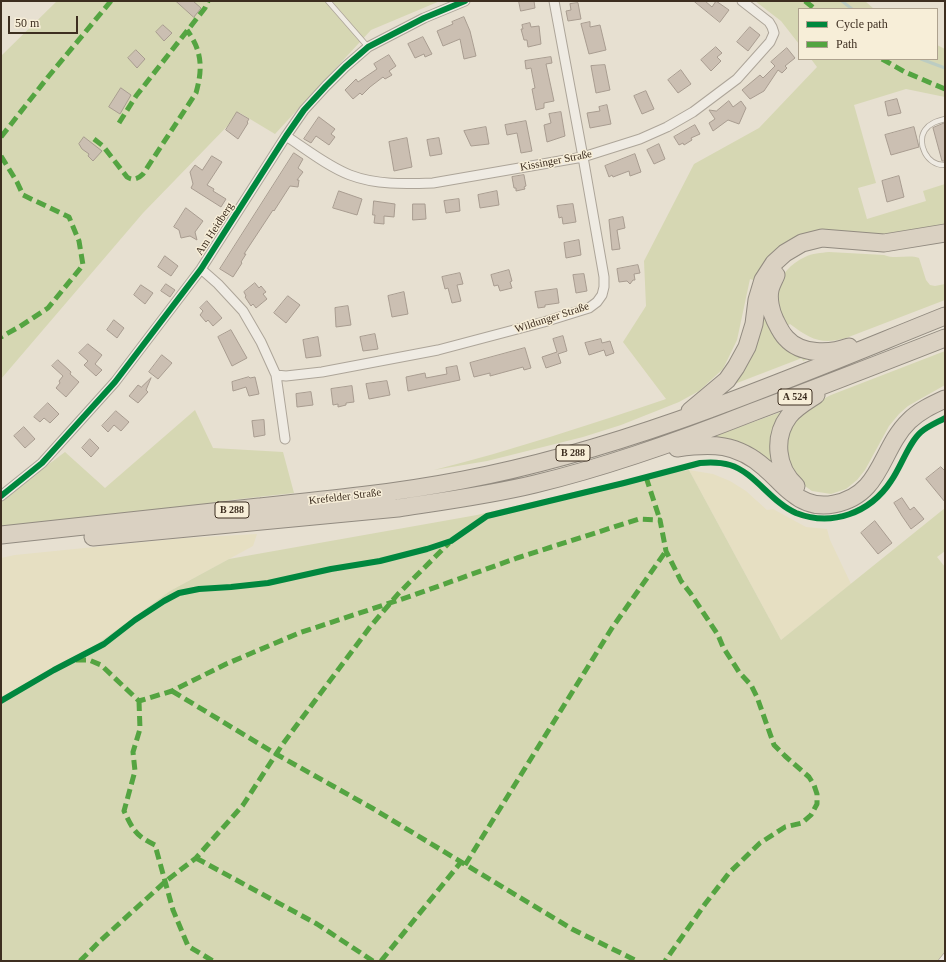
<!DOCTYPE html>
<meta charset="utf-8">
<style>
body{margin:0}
#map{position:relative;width:946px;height:962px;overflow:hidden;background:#e7e0d1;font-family:Georgia,serif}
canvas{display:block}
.frame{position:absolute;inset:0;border:2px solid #3d2e20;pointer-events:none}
.legend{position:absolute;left:798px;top:8px;width:140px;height:52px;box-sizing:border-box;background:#f7eed8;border:1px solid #ada18e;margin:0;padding:5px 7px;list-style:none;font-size:12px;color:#3d2e20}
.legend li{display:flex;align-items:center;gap:8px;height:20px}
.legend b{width:20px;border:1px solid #ada18e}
.scale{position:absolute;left:8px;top:16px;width:70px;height:18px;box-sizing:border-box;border:2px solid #3d2e20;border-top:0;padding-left:5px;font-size:12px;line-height:14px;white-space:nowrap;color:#3d2e20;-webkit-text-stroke:3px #f7eed8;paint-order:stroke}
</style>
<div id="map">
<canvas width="946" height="962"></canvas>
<div class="frame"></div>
<ul class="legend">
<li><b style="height:5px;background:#00873e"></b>Cycle path</li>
<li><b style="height:5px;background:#54a441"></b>Path</li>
</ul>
<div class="scale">50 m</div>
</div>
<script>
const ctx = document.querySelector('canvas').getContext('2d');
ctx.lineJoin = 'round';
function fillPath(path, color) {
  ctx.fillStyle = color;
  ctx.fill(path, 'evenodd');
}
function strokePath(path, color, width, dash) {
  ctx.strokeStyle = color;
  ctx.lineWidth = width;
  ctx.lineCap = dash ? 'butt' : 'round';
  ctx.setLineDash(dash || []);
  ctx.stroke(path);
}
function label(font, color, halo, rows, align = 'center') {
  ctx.font = font + ' Georgia,serif';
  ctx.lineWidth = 3;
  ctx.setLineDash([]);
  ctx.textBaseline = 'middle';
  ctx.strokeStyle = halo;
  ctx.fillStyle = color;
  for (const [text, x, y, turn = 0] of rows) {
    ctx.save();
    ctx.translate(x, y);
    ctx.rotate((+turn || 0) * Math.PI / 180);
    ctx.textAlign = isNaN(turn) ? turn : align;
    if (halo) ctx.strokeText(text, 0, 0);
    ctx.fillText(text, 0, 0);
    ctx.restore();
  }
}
fillPath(new Path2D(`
 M689 470 713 474 730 481 746 491 767 510 773 509 806 527 827 529 830 540 851 584 781 640Z
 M257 534 253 546 170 591 97 644 1 697V558L15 555 184 538Z`), '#e6dfc2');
fillPath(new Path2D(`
 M57 1H440L371 30 275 134 240 113 143 213 1 379V56Z
 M755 1H865L874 9H799V44L781 21Z
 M937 45 945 49V97L906 89 854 105 876 183 858 188 867 219 926 201 923 191 945 184V230L892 238 823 233 756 281 750 279 737 340 723 369 699 391 679 402 621 425 583 437 487 461 434 470C513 450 589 425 666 399L623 342 646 306 644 261 694 164 759 128 817 67 811 59H937Z
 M829 252 884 255C896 260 908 254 919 258L926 280 930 285 935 286 945 284V300L846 338C821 345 810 339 790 324L787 326C770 300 775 271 805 257 812 253 821 253 829 252Z
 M766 310 814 357 803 361 802 358 724 388Z
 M945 351V385L908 406 899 414 889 426 865 470 857 480 846 489 831 494 812 491 799 482 792 472 784 447 791 424 811 405 831 395Z
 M195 410 213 448 283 452 294 493 231 500 188 507 1 527V500L65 452 105 488Z
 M781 412V476L709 438Z
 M689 470 781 640 945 508V551L937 557 945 567V961H1V697L97 644 170 591 229 559 477 515 630 479Z`), '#d6d7b3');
strokePath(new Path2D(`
 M842 1 852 9
 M921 59 945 68`), '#bcccc2', 3);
const building = new Path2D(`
 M176 1H193L201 8 194 17Z
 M519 1H534L535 8 521 11Z
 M694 1H705L712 7 716 1 729 10 720 22Z
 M578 3 581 19 568 21 566 11 571 10 570 4Z
 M464 17 470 31 476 56 464 59 460 39 443 46 437 31 453 24 452 22Z
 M590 22V27L600 25 606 50 589 54 581 24Z
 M530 23 531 27 539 26 541 44 528 47 527 40H524L521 29H523L522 25Z
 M163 25 172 33 164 41 156 32Z
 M750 27 760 35 748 51 737 42Z
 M423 37 432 54 425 57 424 54 415 58 408 44Z
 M716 47 722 53 717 57 721 61 711 71 701 60Z
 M787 48 795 58 785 66 787 68 782 73 778 70 764 91 750 99 742 90 760 75 763 78 775 66 771 62Z
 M136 50 145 59 137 68 128 58Z
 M389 55 396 66 389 71 392 75 385 79 383 77 370 87 362 95 360 93 353 99 345 90 356 79 358 82 377 69 374 64Z
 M551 57 552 63 546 64 554 101 544 103V108L536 110 532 89 535 88 531 68 526 69 525 61Z
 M605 65 610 90 596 93 591 66Z
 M681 70 691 84 678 93 668 80Z
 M121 88 131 95 120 114 109 107Z
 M646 91 654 109 642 114 634 96Z
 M897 99 901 113 888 116 885 102Z
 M729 101 733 107 741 101 746 108 739 124 728 120 713 131 709 123 715 119 709 110 716 111Z
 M607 105 611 124 590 128 587 113 600 111 599 107Z
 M237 112 249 119 247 122 248 123 238 139 226 130Z
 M561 112 565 136 547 142 544 125 551 123 549 114Z
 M319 117 335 129 331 134 335 137 329 145 316 136 311 143 304 139Z
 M526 121 532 151 521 153 517 133 507 135 505 125Z
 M945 123V161H942L933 128Z
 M695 125 700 134 691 138 692 140 684 145 683 143 679 145 674 137Z
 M486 127 489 144 471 146 464 131Z
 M914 127 919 147 891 155 885 135Z
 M84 137 102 151 93 161 88 156 89 154 82 149 79 144Z
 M407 138 412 167 394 171 389 142Z
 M439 138 442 154 430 156 427 140Z
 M659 144 665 159 654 164 647 150Z
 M294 153 303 159 298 168 303 172 297 180H299L298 187 290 186 274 211 273 210 244 254H246L241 262 242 263 233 277 220 269Z
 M635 154 641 172 630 176 629 171 613 177 612 175 609 177 605 166Z
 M212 156 222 162 207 185 214 189 213 191 226 199 221 207 191 188 193 184 190 172 192 169 195 165 202 170Z
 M524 175 526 186 524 187 525 189 516 191V188H514L512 177Z
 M899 176 904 197 887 202 882 181Z
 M339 191 362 199 357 215 333 208Z
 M497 191 499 205 480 208 478 195Z
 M459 199 460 211 446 213 444 201Z
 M374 201 395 204 394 217 384 216V224L374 223 375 215H373Z
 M413 204H425L426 219 413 220Z
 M573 204 576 222 563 224 562 217 559 218 557 206Z
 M186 208 203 221 195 232 197 240 190 236 181 238 179 230 174 227Z
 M623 217 625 228 617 230 620 249 612 250 609 220Z
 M579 240 581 255 566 258 564 243Z
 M165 256 178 266 171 276 158 267Z
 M638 265 640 273 634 274 635 280H633L630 284 627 281 619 282 617 269Z
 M509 270 512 281 510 282 512 288 500 291 498 285 494 286 491 275Z
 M460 273 463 284 457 285 461 301 452 303 448 288 445 289 442 277Z
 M584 274 587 291 576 293 573 275Z
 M255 283 259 288 261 286 266 292 263 294 267 299 256 308 253 304 251 306 245 297 246 296 244 292Z
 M166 284 175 290 170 297 161 291Z
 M141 285 153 293 145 304 134 295Z
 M557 289 559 303 545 305V307L538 308 535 292Z
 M404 292 408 314 392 317 388 296Z
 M288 296 300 305 286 323 274 313Z
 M207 301 222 318 213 326 208 320 206 322 200 315 203 311 200 308Z
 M348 306 351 325 336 327 335 308Z
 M114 320 124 328 117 338 107 330Z
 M231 330 247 358 232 366 218 337Z
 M375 334 378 349 363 351 360 337Z
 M563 336 567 351 558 354 561 363 546 368 542 357 557 352 553 339Z
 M318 337 321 356 306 358 303 340Z
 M601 339 602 343 610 341 614 353 606 356 604 350 589 355 585 343Z
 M88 344 102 355 95 364 102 370 96 376 84 365 88 361 79 353Z
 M525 348 531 368 524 370 523 367 490 376V373L474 377 470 363Z
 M162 355 172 363 158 379 149 372Z
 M58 360 71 372 70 374 79 382 66 397 56 388 60 383 59 381 63 376 52 366Z
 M457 366 460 380 408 391 406 377 425 373 426 378 447 374 446 368Z
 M249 377 250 378 255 377 259 394 249 396 246 387 233 391 232 382Z
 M151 378 146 390 148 392 138 403 129 396 138 385 141 387Z
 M387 381 390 395 369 399 366 384Z
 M352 386 354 402 346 403V405L338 407V404L333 405 331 389Z
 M311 392 313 405 297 407 296 394Z
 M48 403 59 414 50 423 44 418 40 422 34 417Z
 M116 411 129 422 121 431 114 425 108 432 102 426Z
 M264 420 265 435 254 437 252 421Z
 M24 427 35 439 25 448 14 436Z
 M90 439 99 448 91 457 82 448Z
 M941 467 945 471V502L926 479Z
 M902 498 910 510 914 507 924 519 911 529 902 516 894 503Z
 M875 521 892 543 878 554 861 533Z`);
fillPath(building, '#cbbfb2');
strokePath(building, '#a89c90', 1);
const lane = new Path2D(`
 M328 1 368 47
 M945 119C937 121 930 123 925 130 916 143 927 166 945 165
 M941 961 945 956`);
const street = new Path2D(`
 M286 136C306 149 327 166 350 175 376 185 405 184 433 183L583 157 640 139 667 127 693 112 737 79 770 42 774 33 772 27 769 22 742 1
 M201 269 218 284 243 311 261 342 276 375 285 439
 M276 375 286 376 322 372 438 350 544 322 589 308 597 302 602 295 604 287V277L583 157 554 1
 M1 496 42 463 115 382 201 269 286 136 304 110 326 86 345 67 368 47 424 18 465 1`);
const highway = new Path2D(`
 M776 275C774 280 771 285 770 290 768 299 771 312 775 320 778 326 781 333 786 338 801 355 830 354 849 347
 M690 411 727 380 736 367 747 347 754 324 757 300 763 280 774 263 785 253 802 243 822 238 884 243 945 233
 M677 448C712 443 737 443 765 468 775 476 782 486 792 493 804 503 819 507 834 504 882 495 880 449 909 421 919 411 932 405 945 399
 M796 486C776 468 773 437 789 416 796 407 807 401 816 395
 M1 535C87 526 173 517 259 507 327 500 396 493 463 480 631 448 788 379 945 316
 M93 537 398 508C444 501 490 495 535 484 610 466 682 440 753 412 817 388 881 363 945 338`);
strokePath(lane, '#ada599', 6);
strokePath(street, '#ada599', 11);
strokePath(highway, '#928b80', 19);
strokePath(lane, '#efebe3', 4.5);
strokePath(street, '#efebe3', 9);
strokePath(highway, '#dad1c2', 17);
strokePath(new Path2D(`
 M805 1 815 9
 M882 59 905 72 945 89
 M119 123 136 96 205 8 208 1
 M1 137 48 77 111 1
 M94 139 103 146 127 177C133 181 138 179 143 174L196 93C203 68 202 51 187 30
 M1 156 17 182 23 195 69 217 79 241 83 265 48 308 19 327 1 337
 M646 477 660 520
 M76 660H89L101 665 139 701 172 691 226 664 299 633 411 596 517 558 639 519 660 520 666 551 681 581 691 594 718 635 723 647 739 672 751 685 757 697 774 745 785 756 809 777 814 785 817 794V804L811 815 802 823 785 827 760 843 729 873 705 904 665 961
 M172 691 276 754 372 808 572 929 637 961
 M139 701 140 729 133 752 135 771 124 811C133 830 136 836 155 845L173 910 188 946 213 961
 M196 858 317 924 373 961
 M465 865 612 628 666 551
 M80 961 100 941 166 881 196 858 243 805 282 745 370 627 398 594 449 543
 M381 961 461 862`), '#54a441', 5, [10, 5]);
strokePath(new Path2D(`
 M1 496 42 463 115 382 201 269 286 136 304 110 326 86 345 67 368 47 424 18 465 1
 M1 701 54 670 104 644 135 620 164 601 179 593 199 589 231 587 268 583 331 569 380 561 427 549 451 541 487 516 624 483 700 463C710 462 720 462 730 465 754 472 772 503 796 513 832 527 870 513 891 481 901 467 909 442 921 432 928 426 938 422 945 418`), '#00873e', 6);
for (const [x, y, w] of [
 [795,397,34],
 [573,453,34],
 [232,510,34]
]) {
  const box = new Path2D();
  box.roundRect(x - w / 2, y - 8, w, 16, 3);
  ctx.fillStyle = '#f7eed8';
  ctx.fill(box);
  strokePath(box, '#3d2e20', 1);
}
label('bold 10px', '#3d2e20', null, [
 ["A 524",795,397],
 ["B 288",573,453],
 ["B 288",232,510]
]);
label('11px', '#3d2e20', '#f7eed8', [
 ["Kissinger Straße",556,161,-11],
 ["Am Heidberg",215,229,-57],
 ["Wildunger Straße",552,318,-18],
 ["Krefelder Straße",345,497,-7]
]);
</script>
